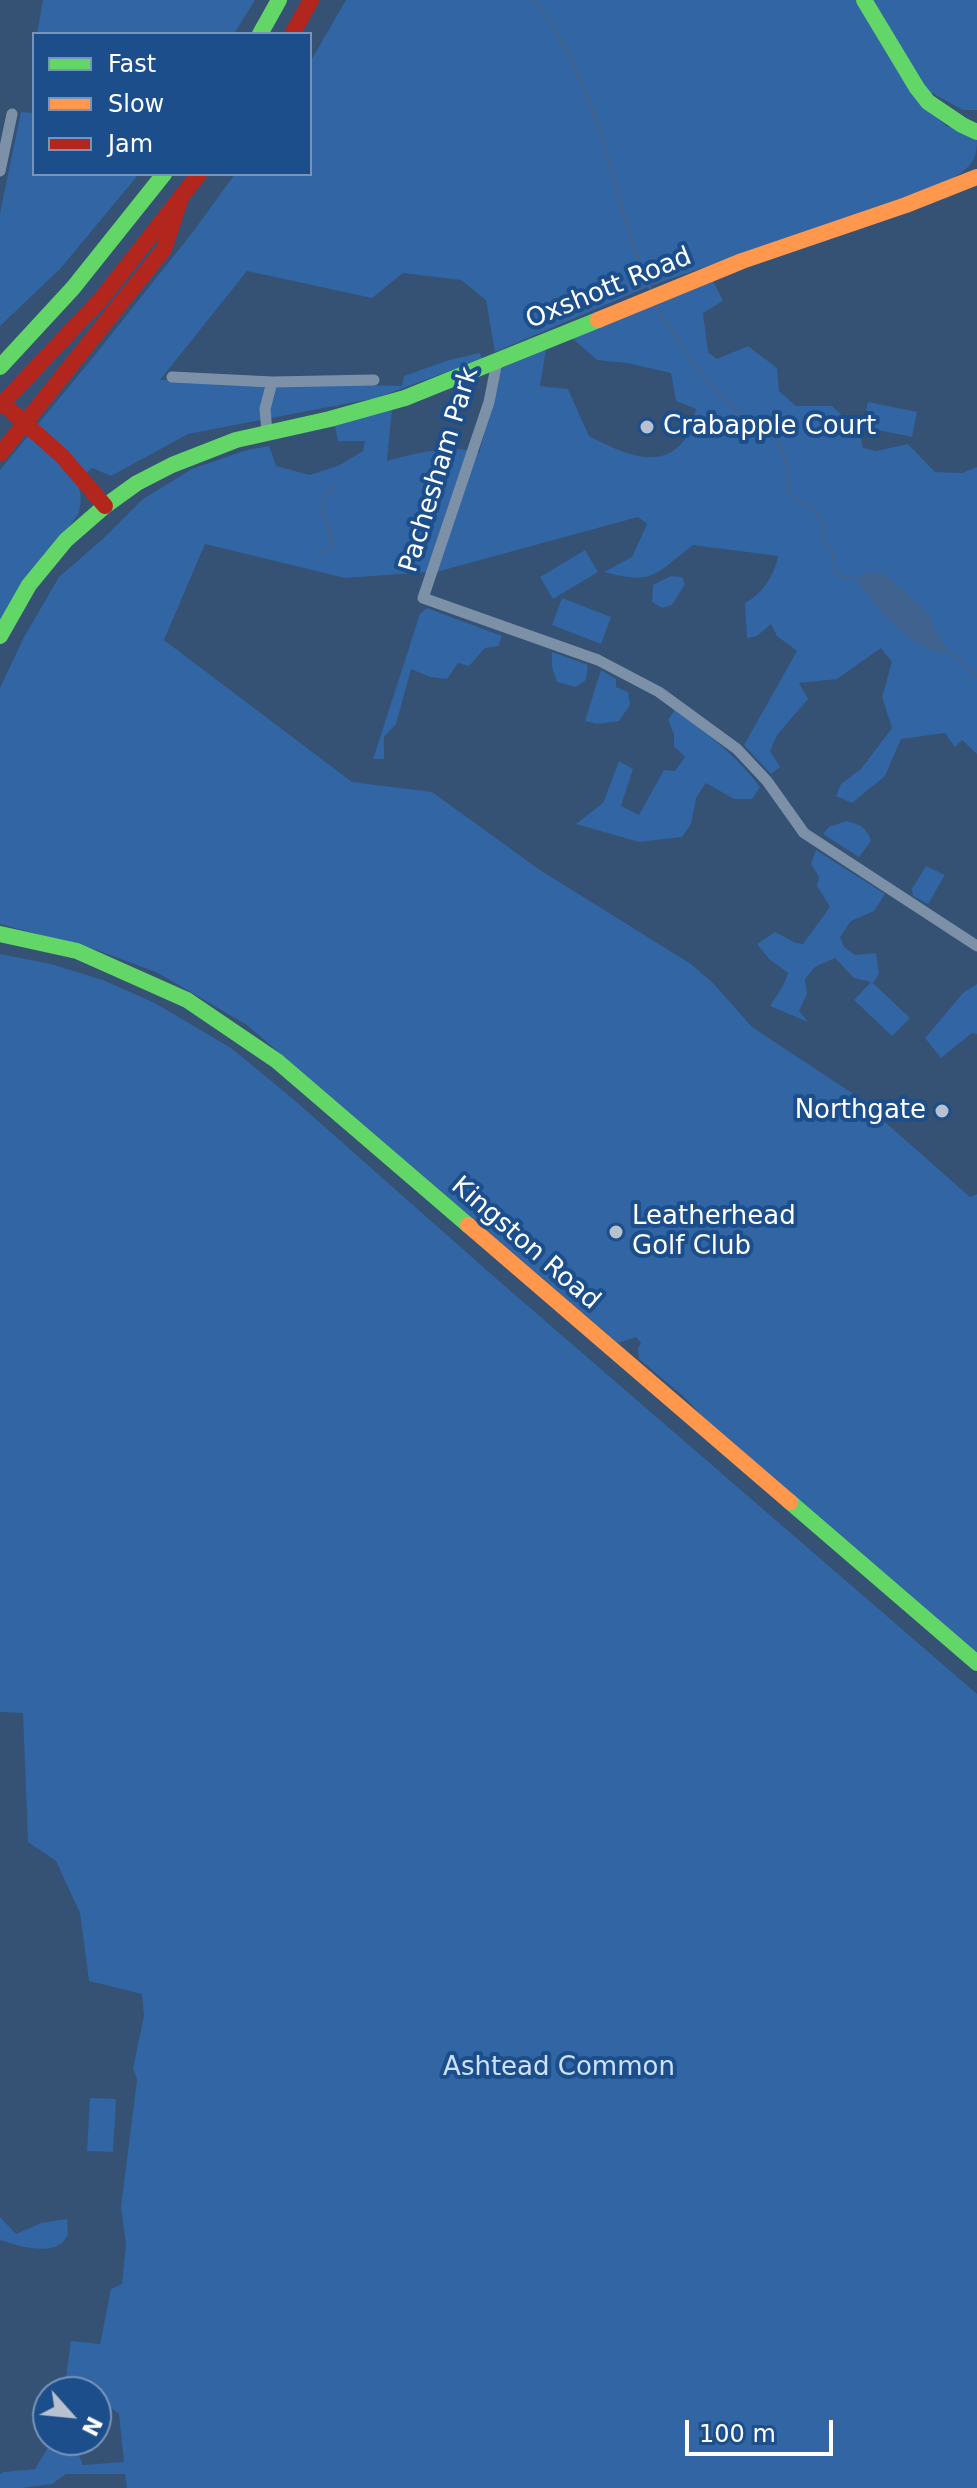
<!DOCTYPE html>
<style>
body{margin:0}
#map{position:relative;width:977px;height:2488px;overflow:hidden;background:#355173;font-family:"DejaVu Sans",sans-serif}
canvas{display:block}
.legend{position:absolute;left:32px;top:32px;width:280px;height:144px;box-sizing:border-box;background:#1c4e8c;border:2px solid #7795ba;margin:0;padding:10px 14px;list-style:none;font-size:24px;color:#fff}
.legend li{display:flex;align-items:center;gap:16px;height:40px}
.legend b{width:40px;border:2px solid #7795ba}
.north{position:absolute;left:32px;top:2376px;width:80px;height:80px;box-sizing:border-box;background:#1c4e8c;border:2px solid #7795ba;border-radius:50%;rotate:117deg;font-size:22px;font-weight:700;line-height:32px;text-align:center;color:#fff}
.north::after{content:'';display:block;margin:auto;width:28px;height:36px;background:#b8c2ce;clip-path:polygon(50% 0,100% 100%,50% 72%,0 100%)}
.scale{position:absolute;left:685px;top:2420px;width:148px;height:36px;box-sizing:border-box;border:4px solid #fff;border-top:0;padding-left:10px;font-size:24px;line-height:28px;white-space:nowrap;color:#fff;-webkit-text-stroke:6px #1c4e8c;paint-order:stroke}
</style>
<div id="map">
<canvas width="977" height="2488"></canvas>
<ul class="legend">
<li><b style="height:10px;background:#63d668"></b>Fast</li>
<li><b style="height:10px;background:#ff974d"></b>Slow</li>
<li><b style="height:10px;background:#b3261e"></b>Jam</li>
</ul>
<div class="north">N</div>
<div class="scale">100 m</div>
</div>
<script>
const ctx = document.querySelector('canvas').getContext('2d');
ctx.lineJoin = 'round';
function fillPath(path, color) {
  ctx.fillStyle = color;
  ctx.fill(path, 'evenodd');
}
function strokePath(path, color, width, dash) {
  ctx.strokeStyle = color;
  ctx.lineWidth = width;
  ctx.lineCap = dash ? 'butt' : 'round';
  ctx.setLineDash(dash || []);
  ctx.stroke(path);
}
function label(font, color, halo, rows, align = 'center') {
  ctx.font = font + ' "DejaVu Sans",sans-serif';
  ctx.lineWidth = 8;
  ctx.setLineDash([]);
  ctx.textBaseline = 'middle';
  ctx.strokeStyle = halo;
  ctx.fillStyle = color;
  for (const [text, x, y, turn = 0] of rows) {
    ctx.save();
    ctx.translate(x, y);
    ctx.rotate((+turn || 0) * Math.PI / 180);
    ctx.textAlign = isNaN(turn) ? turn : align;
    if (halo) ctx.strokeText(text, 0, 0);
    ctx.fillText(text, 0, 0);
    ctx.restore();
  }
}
fillPath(new Path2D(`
 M43 0H255L234 34H37Z
 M346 0H977V110H963L932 93 923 103 946 126 962 129 977 140C977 166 966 169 946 183L650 286 495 352 486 300 461 280 403 273 372 298 247 271 160 380 402 386 404 376 449 360 480 353 482 359 376 398 188 434 111 476 92 468 77 482C82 493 81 501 79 513L0 622V470L91 360 192 233 235 174H310V62Z
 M21 112 34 113V174H139L60 269 0 326V213Z
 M712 279 723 301 703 313 708 352 717 359 748 346 777 368 779 391 796 406H832L859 431 863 448 876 451 908 444 935 472 962 473 977 467V754L962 740 955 747 945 733 901 739 885 776 852 803 836 796 841 784 861 769 892 728 882 697 892 662 881 648 837 679 799 683 808 699 777 735 770 751 780 767 771 774 744 745 797 651 777 636 771 624 757 636 747 638 745 603C762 594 775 575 778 556L693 545C654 575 654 585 604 572L632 557 647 524 638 517 440 571 345 578 205 544 164 640 352 782 432 792 540 870 691 964 713 983 752 1027 852 1093 970 1197 977 1194V1655L707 1421 684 1397 639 1359 638 1348 641 1343 636 1337 618 1343 247 1025 158 973 97 950 0 924V688L24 637 59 577 106 536 143 499 192 469 247 450 269 446 276 466 310 475 340 465 363 451 365 441H338L335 426 392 409 387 461C411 454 455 443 479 453L502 368 546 349 540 386 568 389 589 436C622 453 665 475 689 433 692 426 694 416 696 409L676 401 671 373 627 363 597 360 572 338Z
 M868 402 917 412 912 437 863 427Z
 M585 550 598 572 553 599 540 577Z
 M671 576 682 577 685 584 672 605 662 608 652 602 653 585Z
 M562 598 611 617 601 644 552 625Z
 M427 608 502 636 498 646 485 648 469 666 458 663 447 679 430 677 411 669 396 724 384 737V759H373L420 614Z
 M552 652 588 665 586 680 576 687 557 682 552 667Z
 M601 670 616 679V687L628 692 630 705 619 721 597 724 585 721Z
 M675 710C707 733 737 756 760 787L752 799H734L706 783 696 798 691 824 682 837 639 842 576 824 603 803 619 761 633 769 621 806 639 815 664 770 675 771 685 757 674 746V734L668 720Z
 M846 821C859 824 867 827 871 841L859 857 823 834 829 827Z
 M816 850 885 894 874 911 851 921 840 937 844 947 855 955 876 953 879 974 873 983 910 1018 892 1036 854 1000 871 982 854 978 835 958 815 967 805 979 807 994 799 1011 808 1022 770 1006 783 986 788 973 769 959 757 944 775 932 796 943 803 944 830 907 817 886 819 877 811 864Z
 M926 866 945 875 928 904 913 896 912 889Z
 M0 954 51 964 103 980 155 1003 231 1048 292 1098 499 1281 977 1694V2488H127L125 2474H66L52 2484 22 2488H0V2474L4 2472 35 2469 47 2449 57 2440 74 2442 83 2465 124 2462 119 2414 96 2396V2392L64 2391 71 2341 100 2344 111 2289 122 2284 126 2245 121 2207 137 2080 133 2068 144 2016 142 1994 89 1981 80 1913 56 1861 28 1842 23 1713 0 1712Z
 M977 984V1034L972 1033 941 1058 925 1038 963 993Z
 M90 2098 116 2099 113 2152 87 2151Z
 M0 2217 16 2234 41 2223 67 2219 68 2235C65 2239 63 2243 59 2245 45 2254 14 2245 0 2240Z`), '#3165a3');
fillPath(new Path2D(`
 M875 572 885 574 930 615 935 630 950 653C914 656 874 605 856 579L865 574Z`), '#3f628e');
strokePath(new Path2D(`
 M534 0C588 67 607 156 630 236 635 254 643 271 650 288
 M657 305 661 314C680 343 699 374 723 399 759 434 792 430 788 494L809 507 822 519 823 542C835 549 835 561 835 574L845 578 856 579
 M327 495 335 486
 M317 553 330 549C337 529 318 521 324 500
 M950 653 962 661 977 676`), '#3f628e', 3);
strokePath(new Path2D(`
 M0 171 12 114
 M497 362 489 402 423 598 598 660 659 692 737 749 767 781 804 833 977 946
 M172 377 272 382 374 380
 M267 432 265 409 272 382`), '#7c91a7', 11);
strokePath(new Path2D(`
 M864 0 917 88 928 102 962 125 977 132
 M260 34 279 0
 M0 367 73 288 164 174
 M0 636 29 585 66 540 105 506 137 483 172 465 236 440 330 419 405 398 598 320
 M0 934 77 951 187 1000 277 1061 468 1225
 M790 1502 977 1663`), '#63d668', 16);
strokePath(new Path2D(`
 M598 320 742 261 906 205 977 177
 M468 1225 790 1502`), '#ff974d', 16);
strokePath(new Path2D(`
 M292 34 311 0
 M0 406 101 299 199 174
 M0 454 164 249 180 201
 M62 456 105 506`), '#b3261e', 16);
strokePath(new Path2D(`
 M0 401 62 456`), '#b3261e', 16);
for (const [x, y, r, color] of [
 [647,427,8,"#b8c2ce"],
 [942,1111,8,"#b8c2ce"],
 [616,1232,8,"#b8c2ce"]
]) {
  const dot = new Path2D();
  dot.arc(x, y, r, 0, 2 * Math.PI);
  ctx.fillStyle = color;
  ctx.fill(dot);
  strokePath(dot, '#1c4e8c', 3);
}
label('26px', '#fff', '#1c4e8c', [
 ["Oxshott Road",609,289,-22],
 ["Pachesham Park",440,470,-73],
 ["Kingston Road",525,1244,41]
]);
label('26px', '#fff', '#1c4e8c', [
 ["Crabapple Court",663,427],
 ["Northgate",926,1111,"right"],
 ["Leatherhead",632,1217],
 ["Golf Club",632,1247]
], 'left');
label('26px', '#cee2f9', '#1c4e8c', [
 ["Ashtead Common",559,2068]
]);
</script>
